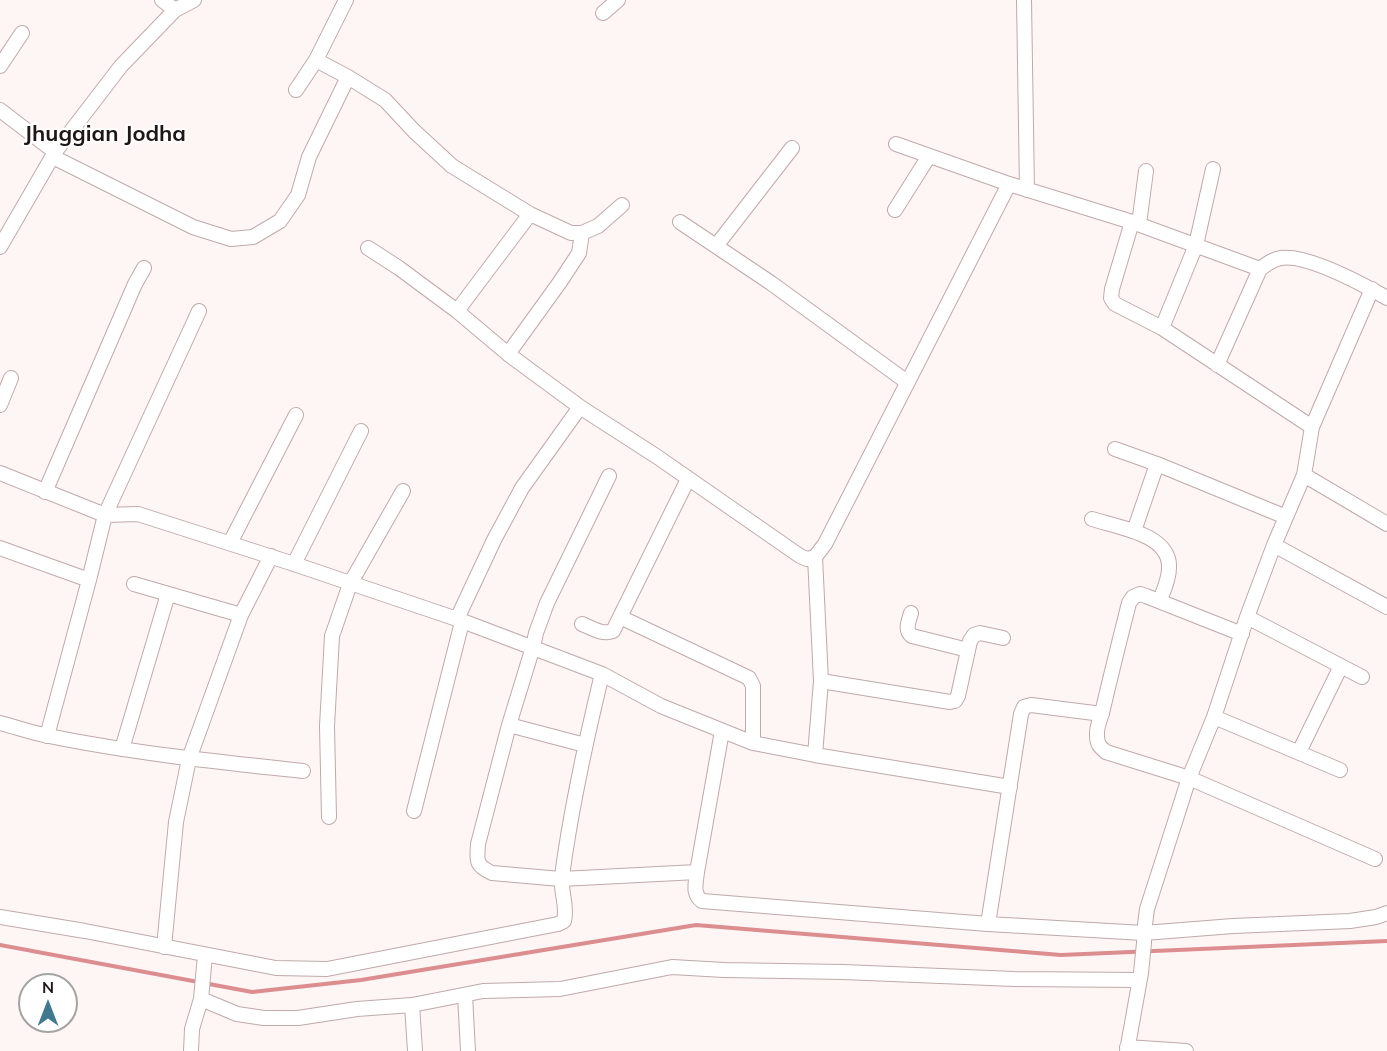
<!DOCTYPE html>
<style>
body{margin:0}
#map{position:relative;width:1387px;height:1051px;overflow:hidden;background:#fef5f5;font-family:Mulish,sans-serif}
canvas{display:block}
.north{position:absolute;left:18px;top:973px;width:60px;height:60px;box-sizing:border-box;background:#fff;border:2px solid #a5a2a2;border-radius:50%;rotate:0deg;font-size:16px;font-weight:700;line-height:24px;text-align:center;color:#1f1717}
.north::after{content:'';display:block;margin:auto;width:21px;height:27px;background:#3e7991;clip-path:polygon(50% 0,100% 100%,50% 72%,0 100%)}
</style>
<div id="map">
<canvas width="1387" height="1051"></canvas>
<div class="north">N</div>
</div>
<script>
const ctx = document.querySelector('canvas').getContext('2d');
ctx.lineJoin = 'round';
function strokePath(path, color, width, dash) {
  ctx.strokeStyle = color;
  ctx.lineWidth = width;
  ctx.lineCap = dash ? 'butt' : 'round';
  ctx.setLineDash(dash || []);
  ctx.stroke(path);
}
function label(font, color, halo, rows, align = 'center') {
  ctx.font = font + ' Mulish,sans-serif';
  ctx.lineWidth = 4.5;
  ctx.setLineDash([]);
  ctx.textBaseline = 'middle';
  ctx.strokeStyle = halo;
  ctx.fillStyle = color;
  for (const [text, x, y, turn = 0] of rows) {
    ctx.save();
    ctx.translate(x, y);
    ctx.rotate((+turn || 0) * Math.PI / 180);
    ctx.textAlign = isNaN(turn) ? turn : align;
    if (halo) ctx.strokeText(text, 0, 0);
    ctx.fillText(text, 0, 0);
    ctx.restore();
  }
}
strokePath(new Path2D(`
 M0 945 252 992 361 980 696 925 1061 955 1387 941`), '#dc8d90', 4);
const street = new Path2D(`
 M162 0 175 10
 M1024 0 1027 190
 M603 13 618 0
 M316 60 348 77 385 100 414 131 452 166 530 214 571 233H582L598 226 622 205
 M0 66 22 33
 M296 90 316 60 346 0
 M0 110 55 152
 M896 144 1009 184 1132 222 1260 269
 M53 157 193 227 231 239 253 237 280 221 298 195 309 157 348 77
 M895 210 929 156
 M680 222 771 283 907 382
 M1132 222 1112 289 1111 298 1115 304 1162 328 1312 427
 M1139 224 1146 171
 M716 246 792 148
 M0 247 55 152 121 66 175 10 194 0
 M368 248 399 268 457 311 508 354 580 407 656 456 800 556 807 559 815 557 825 544 1009 184
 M457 311 530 214
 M1162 328 1196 245 1213 169
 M508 354 560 282 579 253 582 233
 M1217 365 1260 269C1267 264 1273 259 1281 258 1307 254 1364 285 1387 298
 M0 405 11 378
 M1115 449 1157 464 1286 517
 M0 473 105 515 138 514 294 564 457 619 602 674 661 706 753 743 815 755 1010 787
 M1304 475 1387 524
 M609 476 547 603 536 633 533 647 509 725 478 844C477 861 475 865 492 873L561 879 697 872
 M45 492 135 284 144 268
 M1092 519C1117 527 1171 534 1169 568 1169 579 1164 590 1160 600
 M1134 531 1157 464
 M230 543 296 415
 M1274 545 1387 607
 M0 548 89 580 105 515 199 311
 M294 564 361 431
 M134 584 241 615
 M911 613C909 621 904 630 912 636L968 650
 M620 617 749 678 753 686V743
 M1247 617 1362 677
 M457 619 494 540 522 488 580 407
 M582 624C592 628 602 635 613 631L688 479
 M1242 634 1146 596 1140 594 1133 597 1129 603C1120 639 1111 674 1103 709 1101 718 1096 727 1097 736 1097 744 1100 747 1106 752L1189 778 1375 859
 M821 681 950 702 955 701 958 696 970 641 974 635 980 633 1003 638
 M1214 717 1340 770
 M0 723C16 727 32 733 49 736 132 753 218 762 303 771
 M509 725 585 745
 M722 731 697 872C696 883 692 894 702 901L988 924 1144 933 1233 926 1350 921 1376 917 1387 913
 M47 736 89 580
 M122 749 168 594
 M1299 752 1341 666
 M815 755 821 681 815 557
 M414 811 462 622
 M329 817 327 726 332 636 350 584 403 491
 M0 917 85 931 276 968 327 969 558 924 564 921C568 906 560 891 562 876 571 808 586 740 602 674
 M988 924 1021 714 1024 707 1031 705 1102 714
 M164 947 176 822 189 759 241 615 271 556
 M465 995 468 1051
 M201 999 237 1014 264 1018H298L357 1009 412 1005 483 991 560 989 672 967 724 970 843 972 1014 979 1139 980
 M412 1005 415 1051
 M1127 1047 1186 1051
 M191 1051 192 1029 201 999 205 955
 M1127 1051 1141 973 1144 943V933L1147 909 1166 850 1189 778 1214 717 1247 617 1274 545 1304 475 1312 427 1372 289`);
strokePath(street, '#bfaaaa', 16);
strokePath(street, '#fff', 14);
label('bold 22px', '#1f1717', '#fff', [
 ["Jhuggian Jodha",105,134]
]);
</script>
